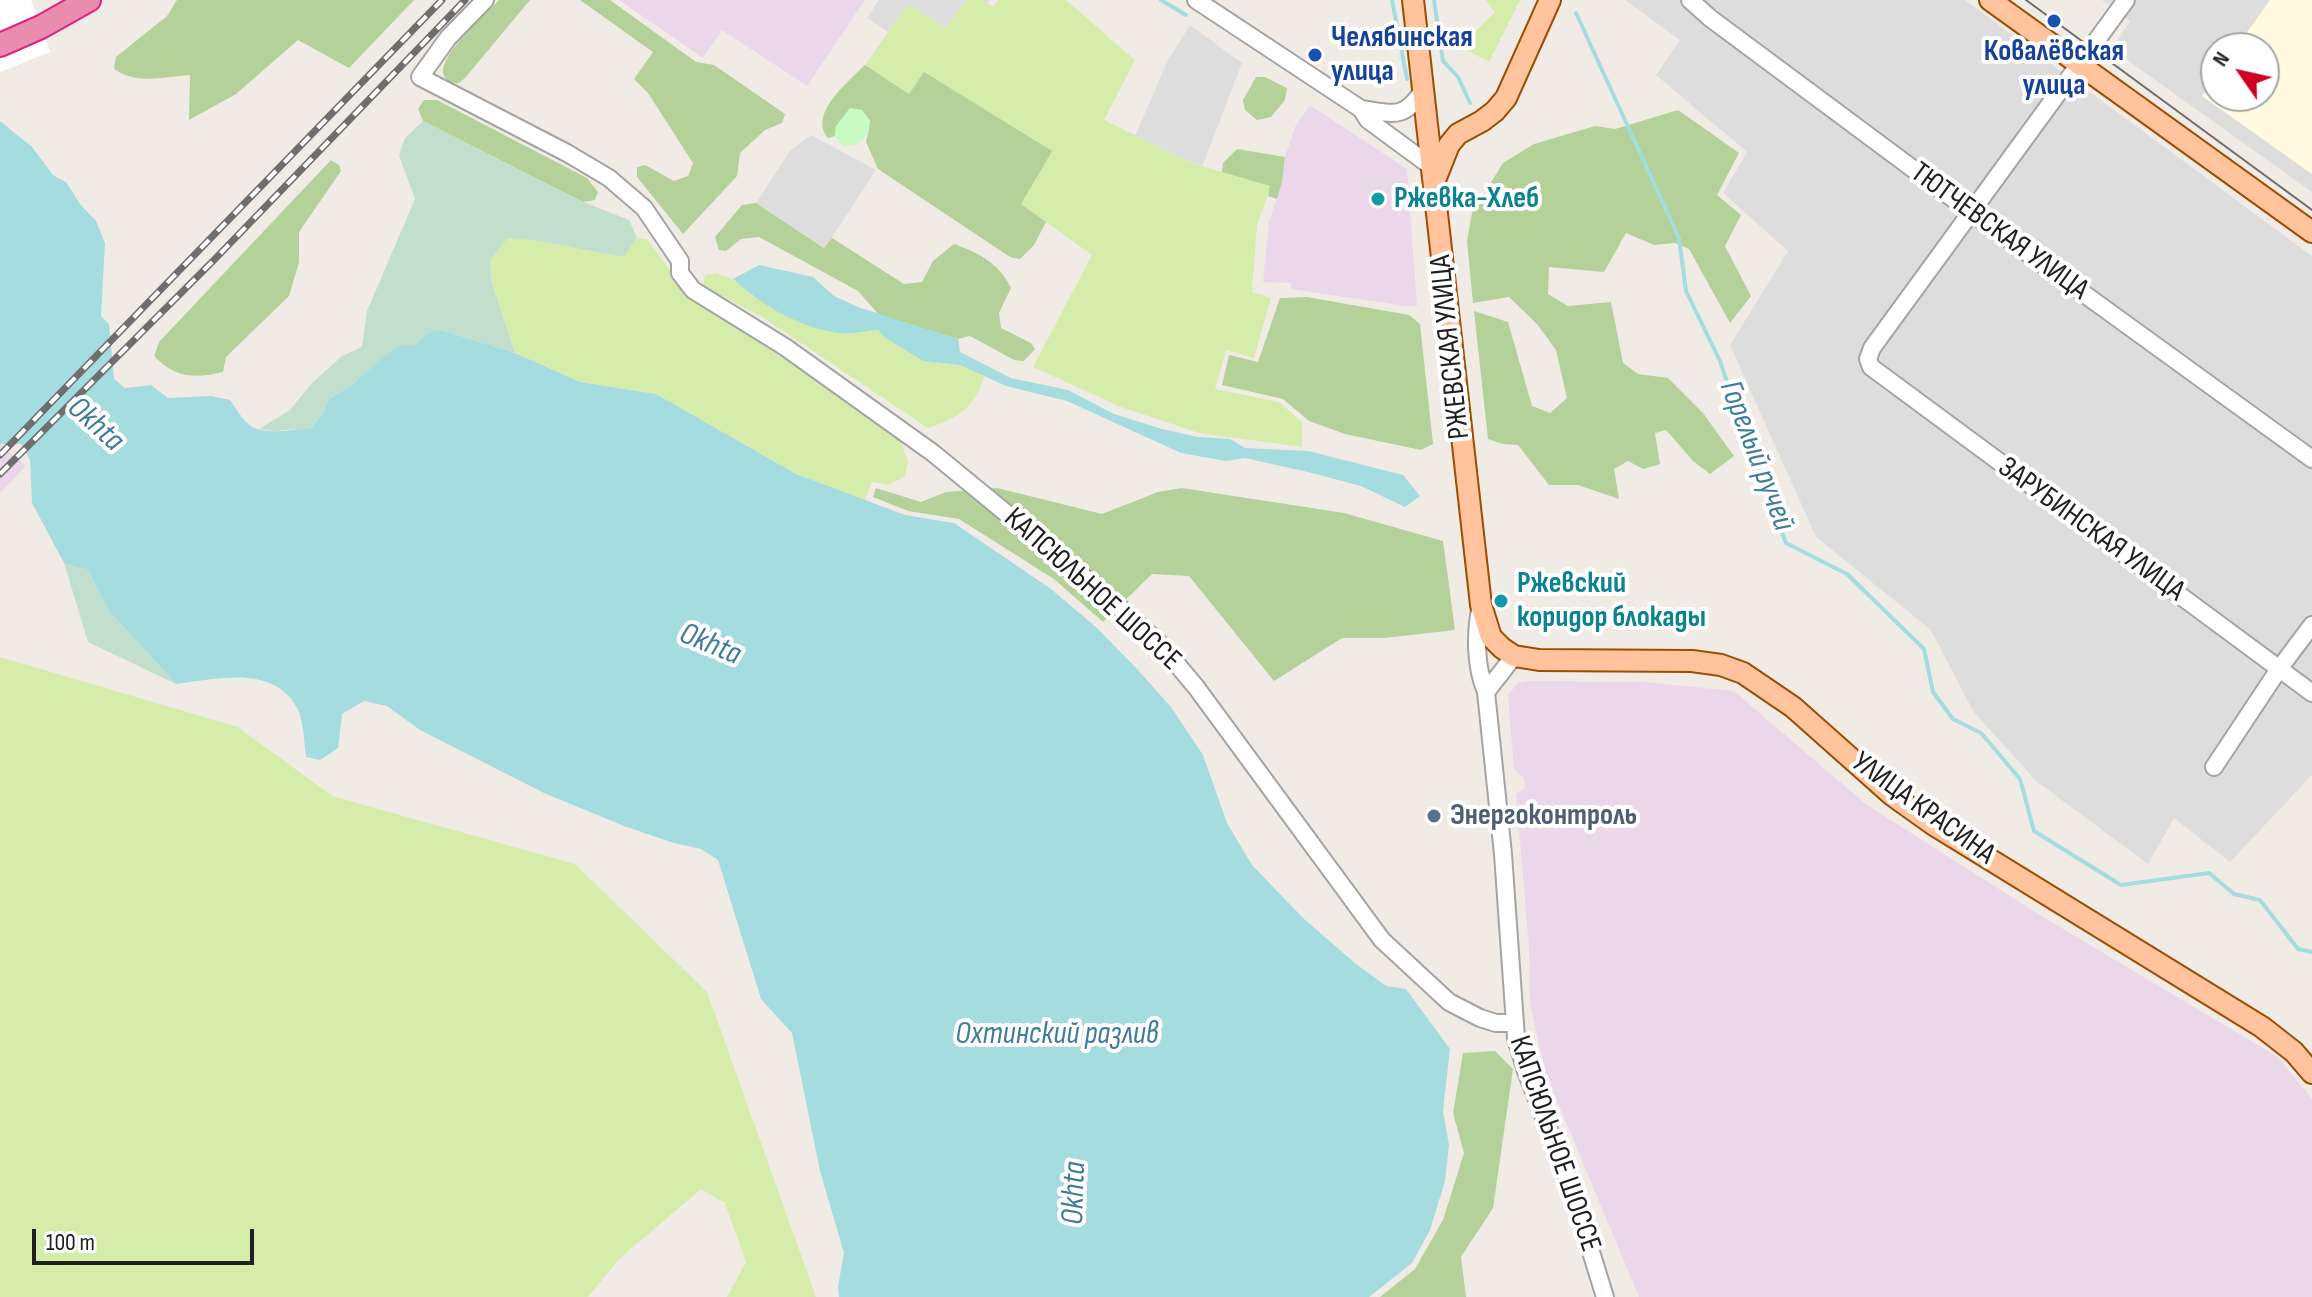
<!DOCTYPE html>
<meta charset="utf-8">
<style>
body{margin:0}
#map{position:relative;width:2312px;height:1297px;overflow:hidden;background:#f1ebe6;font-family:"Sofia Sans Condensed",sans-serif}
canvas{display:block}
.north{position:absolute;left:2200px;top:32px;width:80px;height:80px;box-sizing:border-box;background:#fff;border:2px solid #a6a6a6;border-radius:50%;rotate:304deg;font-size:22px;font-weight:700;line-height:32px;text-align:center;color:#202020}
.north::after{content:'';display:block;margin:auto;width:28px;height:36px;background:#cf0024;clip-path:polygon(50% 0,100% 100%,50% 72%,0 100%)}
.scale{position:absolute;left:32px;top:1229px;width:222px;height:36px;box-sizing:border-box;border:4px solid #202020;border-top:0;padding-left:10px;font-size:24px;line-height:28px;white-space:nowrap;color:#202020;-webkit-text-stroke:6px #fff;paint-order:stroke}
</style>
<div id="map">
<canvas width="2312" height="1297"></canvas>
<div class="north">N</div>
<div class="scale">100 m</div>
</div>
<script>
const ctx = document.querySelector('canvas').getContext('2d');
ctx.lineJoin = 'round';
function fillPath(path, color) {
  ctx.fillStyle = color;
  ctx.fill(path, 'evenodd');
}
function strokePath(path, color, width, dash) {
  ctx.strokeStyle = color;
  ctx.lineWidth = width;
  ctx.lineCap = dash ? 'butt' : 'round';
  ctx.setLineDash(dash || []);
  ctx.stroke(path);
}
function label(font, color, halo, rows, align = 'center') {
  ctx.font = font + ' "Sofia Sans Condensed",sans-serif';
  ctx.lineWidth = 8;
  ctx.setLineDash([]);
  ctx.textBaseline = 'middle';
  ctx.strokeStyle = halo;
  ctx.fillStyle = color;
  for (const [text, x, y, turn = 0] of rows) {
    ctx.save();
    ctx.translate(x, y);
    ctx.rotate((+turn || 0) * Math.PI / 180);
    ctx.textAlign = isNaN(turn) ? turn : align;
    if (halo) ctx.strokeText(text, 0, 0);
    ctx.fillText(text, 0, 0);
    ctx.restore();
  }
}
fillPath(new Path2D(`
 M879 0H989L944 69 867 18Z
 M1625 0H1965L2312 256V775L2230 862 2174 818 2148 864 2036 781 1973 711 1931 630 1816 537 1730 345 1788 251 1723 193 1747 152 1656 75 1680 40Z
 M2102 0H2312V192L2112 49 2130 21ZM2216 48H2264V96H2216Z
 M1190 25 1242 63 1202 167 1135 136 1168 60Z
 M811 135 876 170 825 248 756 203 790 151Z`), '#dedddd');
fillPath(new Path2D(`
 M619 0H865L807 86 722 30 703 58Z
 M1310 105 1407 169 1417 306H1406L1291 289V283L1263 282 1269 222 1282 182 1285 157 1295 127Z
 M0 443 26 466 0 493Z
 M1530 681 1645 682 1734 691 1867 805 2043 917 2278 1057 2312 1099V1297H1639L1545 1072 1530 1003 1529 947 1516 794 1525 788 1524 778 1514 770 1508 695 1518 683Z`), '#ead8ea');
fillPath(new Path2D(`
 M2270 0H2312V174L2202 96 2216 76V96H2264V48H2236Z`), '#fffae0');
fillPath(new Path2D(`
 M966 0H983L993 7 998 0H1066L1135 60 1104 120 1194 164 1271 186 1257 225 1252 292 1271 298 1254 358 1226 350 1215 389 1279 402 1302 422V447L1199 433 1121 407 1033 367 1092 255 1021 204 925 72 909 94 865 65 908 4 946 28Z
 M1486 0H1520L1489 62 1460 47 1495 12Z
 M508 238 538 241 624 257 637 238 647 239 683 288 701 305 897 432 908 461 905 476 889 485 872 482 865 500 796 474 656 394 580 382 515 353 492 283 490 259Z
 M716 273 733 279 752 296 841 333 878 330 884 337 923 361 960 365 984 376C975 408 958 418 928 428L762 317 703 286 705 275Z
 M0 657 238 727 332 796 575 864 707 992 816 1297H727L746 1262 725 1203 701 1189 619 1259 588 1297H0Z`), '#d6ecab');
fillPath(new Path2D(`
 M177 0H414L349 68 298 40 236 94 189 120 190 75C163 77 137 85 114 69L116 57 167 16Z
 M499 0H530L465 78 459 83 452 84C447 80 442 76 443 69 447 48 484 16 499 0Z
 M580 0H610L696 62 714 65 785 114 782 123 765 130 740 153 737 176 683 234 637 177V167L645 165 674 181 688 176 693 163 648 93 634 79 653 52Z
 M865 65 909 94 924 72 1052 151 1021 204 1046 222 1034 245 1020 259 1010 257 878 169 866 142 869 129 836 126 835 136 828 138C808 114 848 82 865 65Z
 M1256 77H1265L1287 88 1285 100 1271 117 1257 120 1245 110 1243 100Z
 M424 100H437L587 178 598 192 595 200 583 202 423 121 418 109Z
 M1678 110 1739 153 1717 195 1741 215 1725 246 1751 296 1730 323 1689 249 1675 243 1654 245 1626 233 1604 272 1549 267 1548 294 1568 306 1611 302 1623 363 1638 374 1668 378 1703 413 1734 456 1710 474 1693 461 1666 430 1655 433 1660 464 1643 469 1628 461 1614 469 1619 499 1578 485H1549L1518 445 1503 444 1488 439 1474 311 1508 322 1532 406 1550 413 1567 398 1556 350 1537 324 1509 297 1473 303 1467 241 1472 213 1503 163 1534 144 1595 126 1615 129Z
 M1237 149 1285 157 1282 182 1277 199 1268 196 1270 186 1222 172 1223 163Z
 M331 160 339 165 341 171 299 232V262L289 296 226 357 223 372C195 379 175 378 154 356L159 342Z
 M756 203 824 248 832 238 904 284 922 282 933 261 954 244C978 252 1000 264 1011 288L999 313 1001 328 1031 343 1035 349 1024 361 1014 360 970 336 958 339 880 316 858 291 759 237 741 239 726 251 719 250 715 237 742 205Z
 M1307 297 1409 315 1420 324 1433 444 1421 450 1345 434 1309 421 1283 399 1222 385 1229 355 1258 362 1280 298Z
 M876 488 921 502 946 492 997 488 1102 514 1158 492 1182 488 1344 513 1443 541 1455 630 1384 638H1342L1274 681 1189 576 1152 574 1103 622 1054 579 959 519 908 511 873 497Z
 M1495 1051 1513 1069 1493 1208 1461 1257 1466 1297H1380L1415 1269 1443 1220 1464 1153 1453 1113 1463 1053Z`), '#b3d199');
fillPath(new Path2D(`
 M423 121 583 202 629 220 637 238 624 257 538 241 508 238 490 260 492 283 515 353 441 330 329 399 323 414 311 428 273 431 259 429 290 410 311 384 342 356 362 347 367 311 415 199 399 155 405 138Z
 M64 563 88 570 109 611 176 684 88 642Z`), '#c2dfcd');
fillPath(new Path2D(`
 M850 108 862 110 870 120C869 138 859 148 841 145L835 136 836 126Z`), '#c7fbc2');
fillPath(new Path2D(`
 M0 121 32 147 53 175 66 182 80 204 96 221 105 243 101 316 109 324 114 379 125 388 151 385 168 398 211 396 230 400C236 408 243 421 251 426 267 436 293 429 311 428L323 414 329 399 353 384 397 346 416 345 428 333 441 330 515 353 580 382 656 394 796 474 905 515 954 523 1051 589 1097 628 1137 669 1171 707 1203 755 1227 823 1252 865 1303 918 1356 964 1386 986 1406 989 1450 1049 1443 1111 1449 1145 1445 1181 1430 1230 1412 1263 1369 1297H839L838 1286 844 1253 820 1171 792 1033 761 999 718 860 701 849 674 843 624 826 544 793 420 730 387 706 364 701 342 714 338 748 320 760 306 757C304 742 304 721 297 708 274 664 216 679 176 684L109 611 88 570 64 563 32 503 30 460 21 444H0Z
 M759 265 813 277 834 296 858 307 958 339 960 352 1011 378 1068 390 1114 414 1162 429 1198 437 1230 439 1245 448 1308 451 1403 475 1420 496 1405 507 1361 486 1308 472 1245 458 1226 461 1181 453 1067 401 1006 386 960 365 923 361 884 337 878 330C865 331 851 334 839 333 800 328 761 305 733 279Z`), '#a5dcdf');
fillPath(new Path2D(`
 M0 0H31L50 52 0 72Z`), '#fff');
strokePath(new Path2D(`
 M1161 0 1186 15
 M1392 0 1407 79
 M1434 0 1443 61 1458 77 1470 103
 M1576 13 1679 238 1686 291 1720 361 1742 426 1786 543 1847 574 1924 649 1933 692 1953 719 1981 733 2020 779 2034 831 2121 885 2209 873 2234 894 2260 900 2298 949 2312 952`), '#a5dcdf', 4);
const minor = new Path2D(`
 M485 0 448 38 420 77 567 153 609 178 644 208 680 261V273L693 290 785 347 933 453 1107 596 1159 643 1196 687 1382 940 1449 1002 1480 1018 1496 1023H1514
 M1196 0 1361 109 1368 120 1432 167
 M1690 0 1710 18 1971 212 2312 459
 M2126 0 1872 348 1868 359 1871 367 2312 693
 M1361 109C1391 113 1404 121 1423 90
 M1481 605C1475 632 1475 666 1486 692L1503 854 1516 1038 1526 1071 1570 1184 1605 1297
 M1486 692 1514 656
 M2214 767 2279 669 2312 625`);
const major = new Path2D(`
 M1413 0 1481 605 1491 637 1502 648 1514 656 1539 660 1692 661 1721 665 1743 673 1793 707 1892 795 1934 825 2262 1027 2294 1052 2312 1073
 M1990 0 2312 232
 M1435 180 1449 145 1458 134 1482 121 1495 111 1506 98 1550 0`);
const highway = new Path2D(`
 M0 45 41 27 89 0`);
strokePath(minor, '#a4a4a4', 20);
strokePath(major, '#9b4d00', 24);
strokePath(highway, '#e12183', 26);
strokePath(minor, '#fff', 16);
strokePath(major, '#ffc49d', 20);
strokePath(highway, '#ea8cad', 22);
strokePath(new Path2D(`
 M2026 0 2312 210`), '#6e6e6e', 2);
const rail = new Path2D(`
 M0 455 442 0
 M0 474 214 260 465 0`);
strokePath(rail, '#6e6e6e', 7);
strokePath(rail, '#fff', 4, [12]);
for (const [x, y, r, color] of [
 [2054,21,8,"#1a4fb4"],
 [1315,55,8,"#1a4fb4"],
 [1378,199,8,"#0f9aa8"],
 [1501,601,8,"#0f9aa8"],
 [1434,816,8,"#5c6f8a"]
]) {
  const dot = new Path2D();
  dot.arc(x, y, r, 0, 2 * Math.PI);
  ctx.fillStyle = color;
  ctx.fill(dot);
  strokePath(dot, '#fff', 3);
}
label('bold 30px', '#164399', '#fff', [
 ["Челябинская",1331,38],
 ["улица",1331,72],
 ["Ковалёвская",2054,52,"center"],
 ["улица",2054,86,"center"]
], 'left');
label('bold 30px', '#0d838f', '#fff', [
 ["Ржевка-Хлеб",1394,199],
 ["Ржевский",1517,584],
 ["коридор блокады",1517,618]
], 'left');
label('30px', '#202020', '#fff', [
 ["ТЮТЧЕВСКАЯ УЛИЦА",1999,232,36],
 ["РЖЕВСКАЯ УЛИЦА",1451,347,-96],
 ["ЗАРУБИНСКАЯ УЛИЦА",2091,530,36],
 ["КАПСЮЛЬНОЕ ШОССЕ",1092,590,42],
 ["УЛИЦА КРАСИНА",1923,809,36],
 ["КАПСЮЛЬНОЕ ШОССЕ",1554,1144,71]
]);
label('bold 30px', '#4e5e75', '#fff', [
 ["Энергоконтроль",1450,816]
], 'left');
label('italic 32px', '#407d9b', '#fff', [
 ["Okhta",95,425,42],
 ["Горелый ручей",1756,456,69],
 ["Okhta",710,645,22],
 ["Охтинский разлив",1057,1035],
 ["Okhta",1075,1193,-88]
]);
</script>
